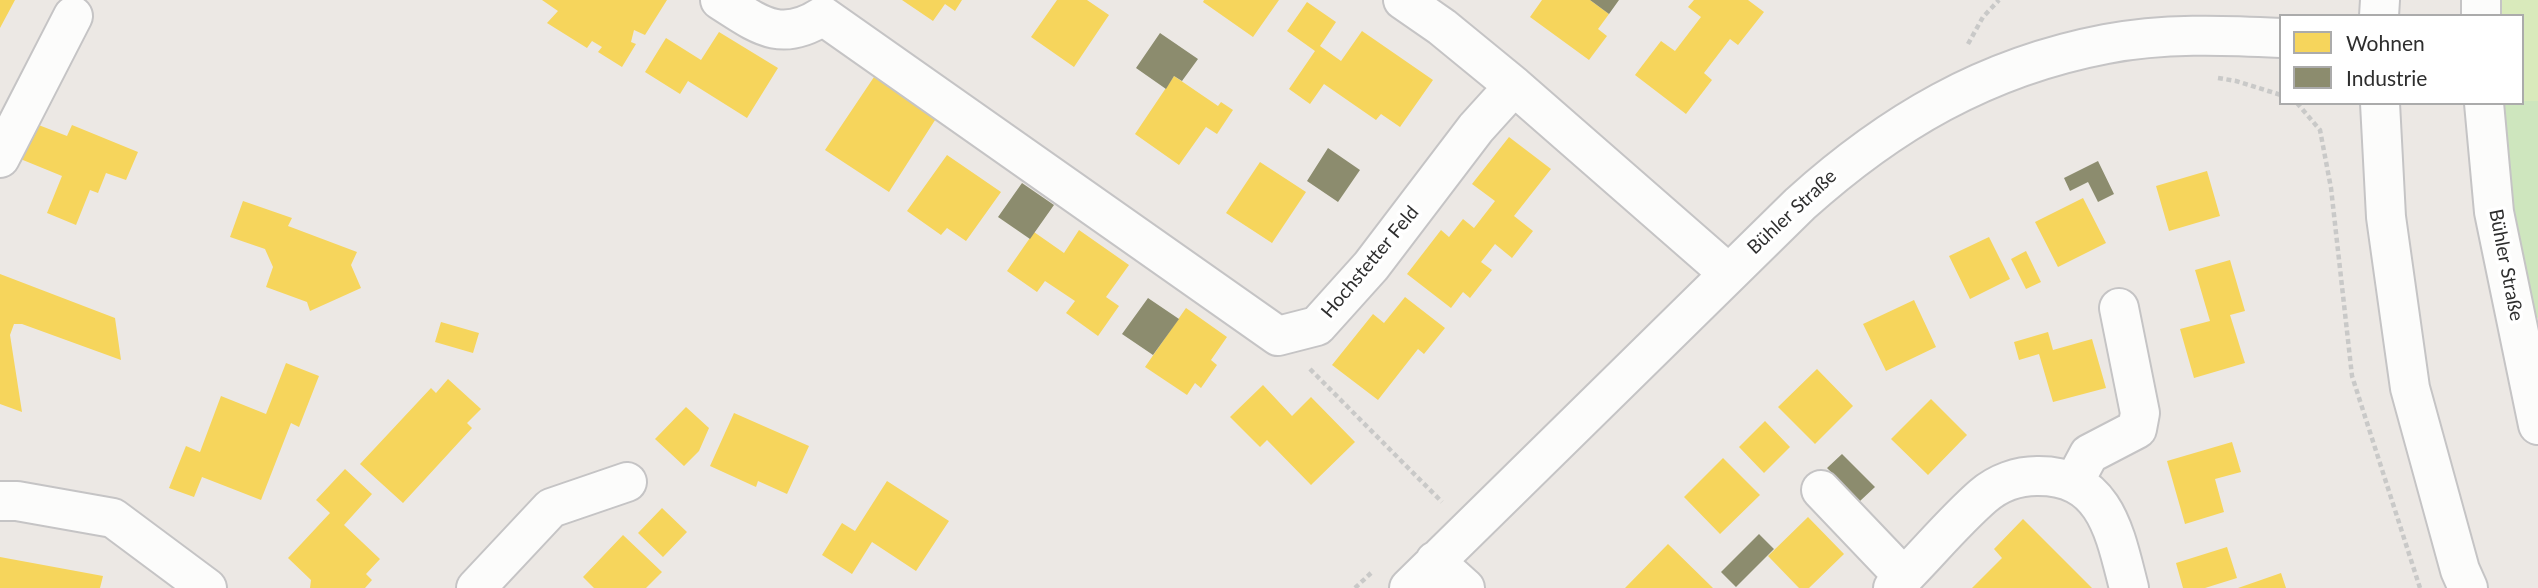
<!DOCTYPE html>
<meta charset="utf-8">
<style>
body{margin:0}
#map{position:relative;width:2538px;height:588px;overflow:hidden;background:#ece8e4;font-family:Lato,sans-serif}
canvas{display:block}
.legend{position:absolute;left:2279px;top:14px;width:245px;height:91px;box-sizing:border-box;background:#fff;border:2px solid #ababab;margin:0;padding:9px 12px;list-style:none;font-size:21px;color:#2e2e2e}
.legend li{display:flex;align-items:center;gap:14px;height:35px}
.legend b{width:35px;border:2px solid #ababab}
</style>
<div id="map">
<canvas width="2538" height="588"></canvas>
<ul class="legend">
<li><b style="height:19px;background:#f6d55c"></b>Wohnen</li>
<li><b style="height:19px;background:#8c8c6e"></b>Industrie</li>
</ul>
</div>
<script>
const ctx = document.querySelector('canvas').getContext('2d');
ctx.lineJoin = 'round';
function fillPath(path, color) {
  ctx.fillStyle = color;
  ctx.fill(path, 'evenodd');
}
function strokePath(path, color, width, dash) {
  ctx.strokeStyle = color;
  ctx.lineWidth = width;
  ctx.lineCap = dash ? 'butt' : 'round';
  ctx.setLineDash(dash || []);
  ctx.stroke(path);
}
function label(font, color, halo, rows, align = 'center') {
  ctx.font = font + ' Lato,sans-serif';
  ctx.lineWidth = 7;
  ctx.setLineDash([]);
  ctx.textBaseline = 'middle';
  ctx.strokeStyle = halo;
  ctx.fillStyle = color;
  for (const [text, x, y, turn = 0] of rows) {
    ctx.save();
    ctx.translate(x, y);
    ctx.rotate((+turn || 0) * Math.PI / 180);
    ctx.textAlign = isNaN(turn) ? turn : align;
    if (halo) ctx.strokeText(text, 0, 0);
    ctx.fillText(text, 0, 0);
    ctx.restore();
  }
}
fillPath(new Path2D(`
 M2522 101H2538V319L2526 298 2497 103Z`), '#cee6be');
fillPath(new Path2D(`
 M2495 0H2538V101H2522V16H2495Z`), '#d9eabb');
fillPath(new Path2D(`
 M0 0H15L0 28Z
 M542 0H667L645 35 634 30 631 42 636 44 622 67 598 52 602 47 592 41 587 48 547 23 558 11Z
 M902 0H962L955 11 945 4 933 21Z
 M1057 0H1087L1109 15 1074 67 1031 37Z
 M1204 0H1279L1253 37 1203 2Z
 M1542 0H1590L1609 14 1598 29 1607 36 1589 60 1530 17Z
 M1694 0H1748L1764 12 1738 45 1730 39 1704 73 1712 80 1686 114 1635 75 1661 41 1675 51 1701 17 1688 7Z
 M1307 2 1336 22 1320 46 1341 61 1362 31 1433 80 1400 127 1381 114 1376 120 1324 84 1310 104 1289 89 1315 51 1287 31Z
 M719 32 778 68 747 118 688 81 680 94 645 72 666 38 701 60Z
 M1174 76 1218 106 1221 102 1233 110 1217 134 1206 127 1179 165 1135 134Z
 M874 77 937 117 889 192 825 150Z
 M36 124 67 136 72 125 138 152 126 180 106 173 98 193 90 190 76 225 47 213 62 176 18 158Z
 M1509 137 1551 169 1514 216 1533 231 1512 258 1495 244 1481 262 1492 270 1470 298 1463 292 1451 308 1407 274 1441 230 1449 237 1463 219 1474 228 1495 201 1472 184Z
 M947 155 1001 192 966 241 947 228 941 235 907 211Z
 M1260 162 1306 192 1272 243 1226 213Z
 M2207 171 2220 216 2169 231 2156 186Z
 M2083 198 2106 243 2058 267 2035 222Z
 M243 201 292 218 288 226 357 252 351 265 361 288 310 311 307 302 266 287 273 267 265 249 230 237Z
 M1079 230 1129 265 1106 297 1119 306 1098 336 1066 313 1075 301 1045 281 1037 292 1007 271 1034 232 1064 253Z
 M1989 237 2010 279 1970 299 1949 256Z
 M2026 251 2041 282 2026 289 2011 259Z
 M2230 260 2245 311 2230 315 2245 363 2194 378 2180 329 2210 321 2195 270Z
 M0 274 115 318 121 360 22 324H14L10 335 22 412 0 404Z
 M1405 297 1445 328 1424 354 1418 349 1378 400 1332 365 1373 314 1384 323Z
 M1914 300 1936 347 1886 371 1863 324Z
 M1186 308 1227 337 1211 360 1217 365 1201 388 1195 383 1187 395 1145 367Z
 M441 322 479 333 473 353 435 342Z
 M2048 332 2053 350 2092 339 2106 388 2053 402 2039 354 2019 360 2014 342Z
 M286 363 319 376 299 427 291 423 261 500 202 477 194 497 169 488 186 446 200 452 221 396 266 414Z
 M1817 369 1853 406 1815 444 1778 407Z
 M448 379 481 409 467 423 472 428 403 503 360 464 431 388 436 393Z
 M1263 385 1292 416 1311 397 1355 442 1311 485 1267 440 1260 447 1230 417Z
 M1931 399 1967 435 1928 475 1891 439Z
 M686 407 709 428 699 451 684 466 655 439Z
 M734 413 809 446 787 494 758 481 756 487 710 466Z
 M1765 421 1790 447 1764 473 1739 447Z
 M2232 442 2241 472 2215 479 2224 512 2185 524 2167 461Z
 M1723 458 1760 495 1720 534 1684 497Z
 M345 469 372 494 344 525 380 559 366 574 372 580 365 588H310L311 580 288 558 330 513 316 500Z
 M887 481 949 521 916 571 872 542 852 574 822 555 842 523 855 531Z
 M662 508 687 532 663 557 638 533Z
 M1808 517 1844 554 1809 588H1799L1768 556Z
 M2023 519 2092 588H1972L2002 558 1994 549Z
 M623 535 662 572 646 588H594L583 577Z
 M1668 544 1713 588H1625Z
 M2227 547 2237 578 2205 588H2183L2176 563Z
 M0 557 103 576 100 588H0Z
 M2281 573 2286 588H2238Z`), '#f6d55c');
fillPath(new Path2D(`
 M1590 0H1619L1609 14Z
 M1160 33 1198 59 1182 81 1174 76 1166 89 1136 68Z
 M1328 148 1360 170 1338 202 1307 181Z
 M2098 161 2114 194 2098 202 2088 182 2070 191 2064 178Z
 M1022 183 1054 205 1030 239 998 217Z
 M1148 298 1179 319 1153 355 1122 334Z
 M1842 454 1875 487 1860 501 1827 468Z
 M1759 534 1774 549 1736 587 1721 572Z`), '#8c8c6e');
const minor = new Path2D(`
 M720 0C758 24 780 44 823 16L1278 336 1317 326 1371 266 1476 128 1514 86 1728 273
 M1403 0 1442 27 1514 86
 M2379 16 2380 0
 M2481 16V0
 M2380 103 2386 217 2410 388 2460 570 2468 588
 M2484 103 2494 212 2538 425
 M0 158 73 16
 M2074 482 2089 454 2137 429 2140 413 2119 308
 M1821 490 1904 577
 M0 501H17L113 518 207 588
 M1435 561 1465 588
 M476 588 551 508 627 482
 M1409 588 1800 204C1890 123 1985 67 2106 44 2163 33 2223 35 2281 38
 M1893 588C1924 558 1951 524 1983 496 1998 483 2018 476 2037 476 2106 475 2115 534 2129 588`);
strokePath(minor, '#c5c4c5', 42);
strokePath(new Path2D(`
 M1968 44 1983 17 1999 0
 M2218 78 2236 81 2281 95
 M2297 103 2320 130 2331 188 2352 376 2420 588
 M1310 369 1442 502
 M1355 588 1371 573`), '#c9c9c8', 4.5, [5, 3.5]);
strokePath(minor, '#fcfcfb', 38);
label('19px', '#2e2e2e', '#fff', [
 ["Bühler Straße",1792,212,-43],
 ["Hochstetter Feld",1370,262,-50],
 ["Bühler Straße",2506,265,79]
]);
</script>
